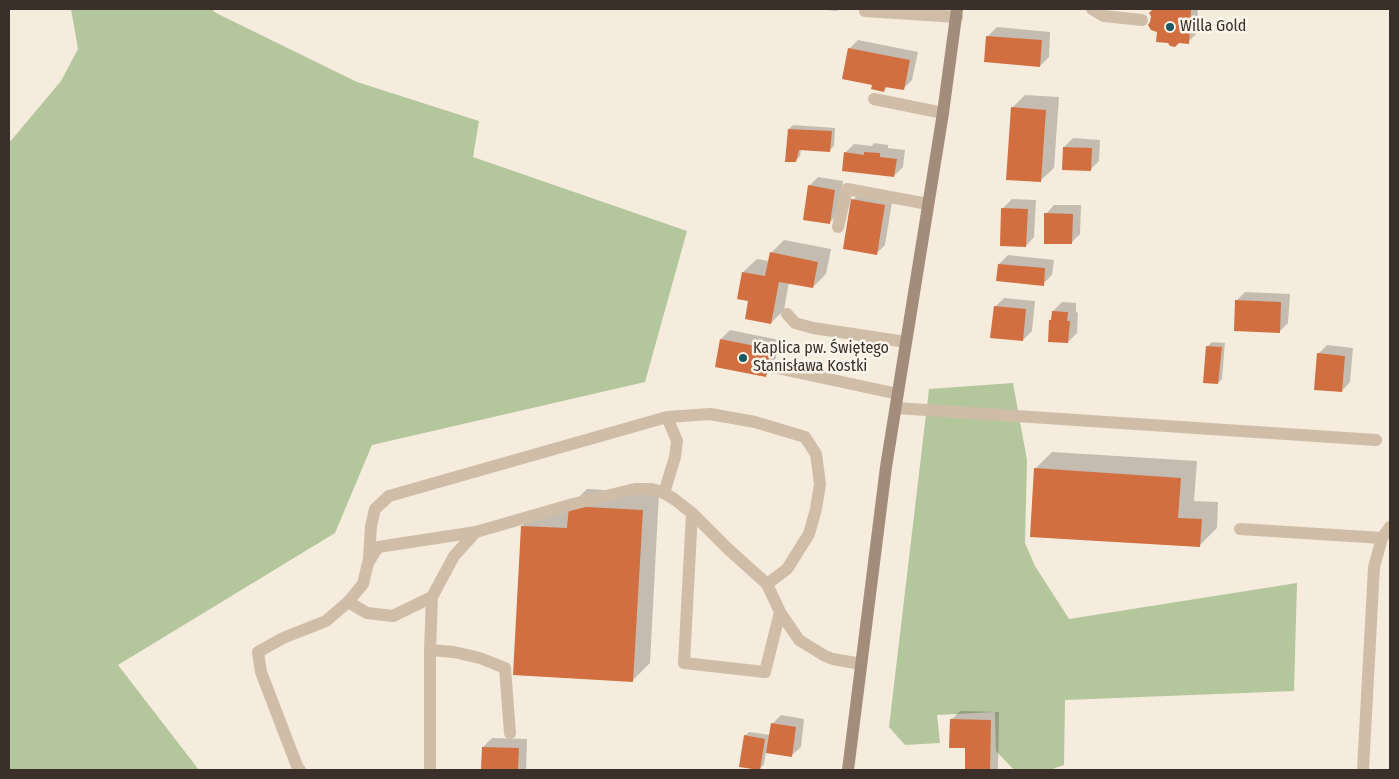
<!DOCTYPE html>
<meta charset="utf-8">
<style>
body{margin:0}
#map{position:relative;width:1399px;height:779px;overflow:hidden;background:#f5ecde;font-family:"Fira Sans Condensed",sans-serif}
canvas{display:block}
.frame{position:absolute;inset:0;border:10px solid #3b3029;pointer-events:none}
</style>
<div id="map">
<canvas width="1399" height="779"></canvas>
<div class="frame"></div>
</div>
<script>
const ctx = document.querySelector('canvas').getContext('2d');
ctx.lineJoin = 'round';
function fillPath(path, color) {
  ctx.fillStyle = color;
  ctx.fill(path, 'evenodd');
}
function strokePath(path, color, width, dash) {
  ctx.strokeStyle = color;
  ctx.lineWidth = width;
  ctx.lineCap = dash ? 'butt' : 'round';
  ctx.setLineDash(dash || []);
  ctx.stroke(path);
}
function label(font, color, halo, rows, align = 'center') {
  ctx.font = font + ' "Fira Sans Condensed",sans-serif';
  ctx.lineWidth = 5;
  ctx.setLineDash([]);
  ctx.textBaseline = 'middle';
  ctx.strokeStyle = halo;
  ctx.fillStyle = color;
  for (const [text, x, y, turn = 0] of rows) {
    ctx.save();
    ctx.translate(x, y);
    ctx.rotate((+turn || 0) * Math.PI / 180);
    ctx.textAlign = isNaN(turn) ? turn : align;
    if (halo) ctx.strokeText(text, 0, 0);
    ctx.fillText(text, 0, 0);
    ctx.restore();
  }
}
fillPath(new Path2D(`
 M71 9H211L216 13 357 82 479 121 473 157 687 231 645 382 372 445 335 533 118 665 199 770H9V143L61 81 78 49Z
 M1013 383 1027 460 1025 543 1035 566 1069 619 1297 583 1294 691 1065 700 1064 765 1050 770H1014L996 751 995 712 937 715 940 743 905 745 889 727 929 389Z`), '#b4c69c');
fillPath(new Path2D(`
 M817 9H839L837 11Z
 M1155 9H1198L1197 33 1188 42 1158 31 1150 13Z
 M997 27 1050 32 1049 57 1040 66 988 36Z
 M858 40 918 52 912 80 903 89 888 86 884 91 874 84 849 49Z
 M1025 95 1059 97 1054 168 1040 181 1012 108Z
 M793 125 835 128 834 146 830 150 801 149 800 156 796 160 789 129Z
 M1073 138 1100 140 1099 161 1090 170 1064 147Z
 M874 143 888 145V148L905 150 903 167 894 176 845 153 854 144 872 146Z
 M818 177 843 181 838 214 829 223 809 186Z
 M862 191 893 196 885 245 876 254 853 200Z
 M1012 199 1036 200 1034 237 1026 246 1003 208Z
 M1054 205H1081L1080 234 1071 243 1046 214Z
 M784 240 831 249 826 274 813 287 789 282 784 310 771 323 750 300 743 272 757 259 769 261 771 253Z
 M1008 255 1054 260 1052 275 1043 284 999 264Z
 M1245 292 1290 294 1288 323 1279 332 1236 301Z
 M1004 298 1035 301 1032 331 1023 340 995 307Z
 M1062 302 1076 303V312L1078 313 1077 333 1068 342 1050 321 1053 318V311Z
 M730 330 779 340 774 367 765 376 721 339Z
 M1212 342 1225 343 1222 379 1218 383 1208 346Z
 M1327 345 1353 348 1350 382 1342 391 1318 354Z
 M1052 452 1197 461 1194 501 1218 502 1217 528 1200 545 1035 469Z
 M587 489 659 493 650 663 632 681 522 526 540 509 570 506Z
 M960 711 999 712 998 770H966V747L951 720Z
 M781 715 804 719 801 747 792 755 766 752 764 764 760 769 745 736 749 732 770 735 772 724Z
 M492 738 527 739 526 770H483V747Z`), '#0003');
fillPath(new Path2D(`
 M1153 9H1191L1189 44 1179 43 1175 47 1170 46 1168 43 1156 42 1157 32 1151 30 1148 25 1150 22 1151 16 1149 13Z
 M986 36 1042 40 1040 67 984 62Z
 M848 48 910 60 904 90 885 87 884 92 871 89 872 85 842 79Z
 M1011 107 1046 110 1041 182 1006 180Z
 M788 129 832 131 830 152 799 150 796 162H785Z
 M1063 147 1092 148 1091 171 1062 170Z
 M844 152 864 155V152L880 153V157L897 159 894 177 842 171Z
 M808 185 835 190 830 224 803 220Z
 M851 199 885 205 877 255 843 249Z
 M1001 208 1028 209 1026 247 1000 246Z
 M1044 213 1073 214 1072 244H1044Z
 M770 252 818 262 813 288 779 282 771 324 745 319 748 301 737 299 742 272 765 276Z
 M998 264 1045 268 1044 286 996 281Z
 M1235 300 1281 302 1280 333 1234 331Z
 M994 306 1026 309 1023 341 990 338Z
 M1052 311 1068 312 1067 321H1070L1068 343 1048 342 1049 320H1051Z
 M720 339 771 349 766 377 715 367Z
 M1206 346 1222 347 1218 384 1203 383Z
 M1317 353 1345 356 1342 392 1314 390Z
 M1034 468 1181 478 1178 518 1202 519 1200 547 1030 537Z
 M569 506 643 510 633 682 513 675 521 526 567 528Z
 M950 719 991 720 990 770H965V748H949Z
 M771 723 796 727 792 757 766 753Z
 M744 735 765 739 760 770 739 767Z
 M482 747 519 748 518 770H481Z`), '#d16f40');
strokePath(new Path2D(`
 M1092 9 1104 16 1142 20
 M865 11 957 17
 M874 99 943 113
 M838 227 847 189 928 204
 M787 314 795 323 813 328 906 342
 M777 368 898 394
 M664 493 675 457 677 441 667 417
 M692 513 684 663 765 672 780 612
 M1240 529 1382 538
 M369 559 371 526 375 509 389 496 667 417 710 414 755 422 805 437 816 454 820 484 816 509 809 534 787 569 767 584
 M348 602 367 613 393 616 432 597
 M430 650 454 652 480 658 505 668 510 733
 M300 770 297 766 261 672 258 652 283 638 326 621 348 602 363 584 368 563 378 547 476 532 573 504 635 489H652L664 493 674 499 692 513 727 548 767 584 780 612 799 640 825 656 833 659 861 664
 M430 770V650L432 597 454 556 476 532
 M1363 770 1374 567 1382 538 1390 527`), '#cfbda8', 12);
strokePath(new Path2D(`
 M896 408 1376 440`), '#cfbda8', 12);
strokePath(new Path2D(`
 M848 770 886 467 943 113 957 9`), '#a38c79', 12);
for (const [x, y, r, color] of [
 [1170,27,5,"#1a5761"],
 [743,358,5,"#1a5761"]
]) {
  const dot = new Path2D();
  dot.arc(x, y, r, 0, 2 * Math.PI);
  ctx.fillStyle = color;
  ctx.fill(dot);
  strokePath(dot, '#fcf5eb', 2);
}
label('16px', '#3b3029', '#fcf5eb', [
 ["Willa Gold",1180,27],
 ["Kaplica pw. Świętego",753,349],
 ["Stanisława Kostki",753,367]
], 'left');
</script>
